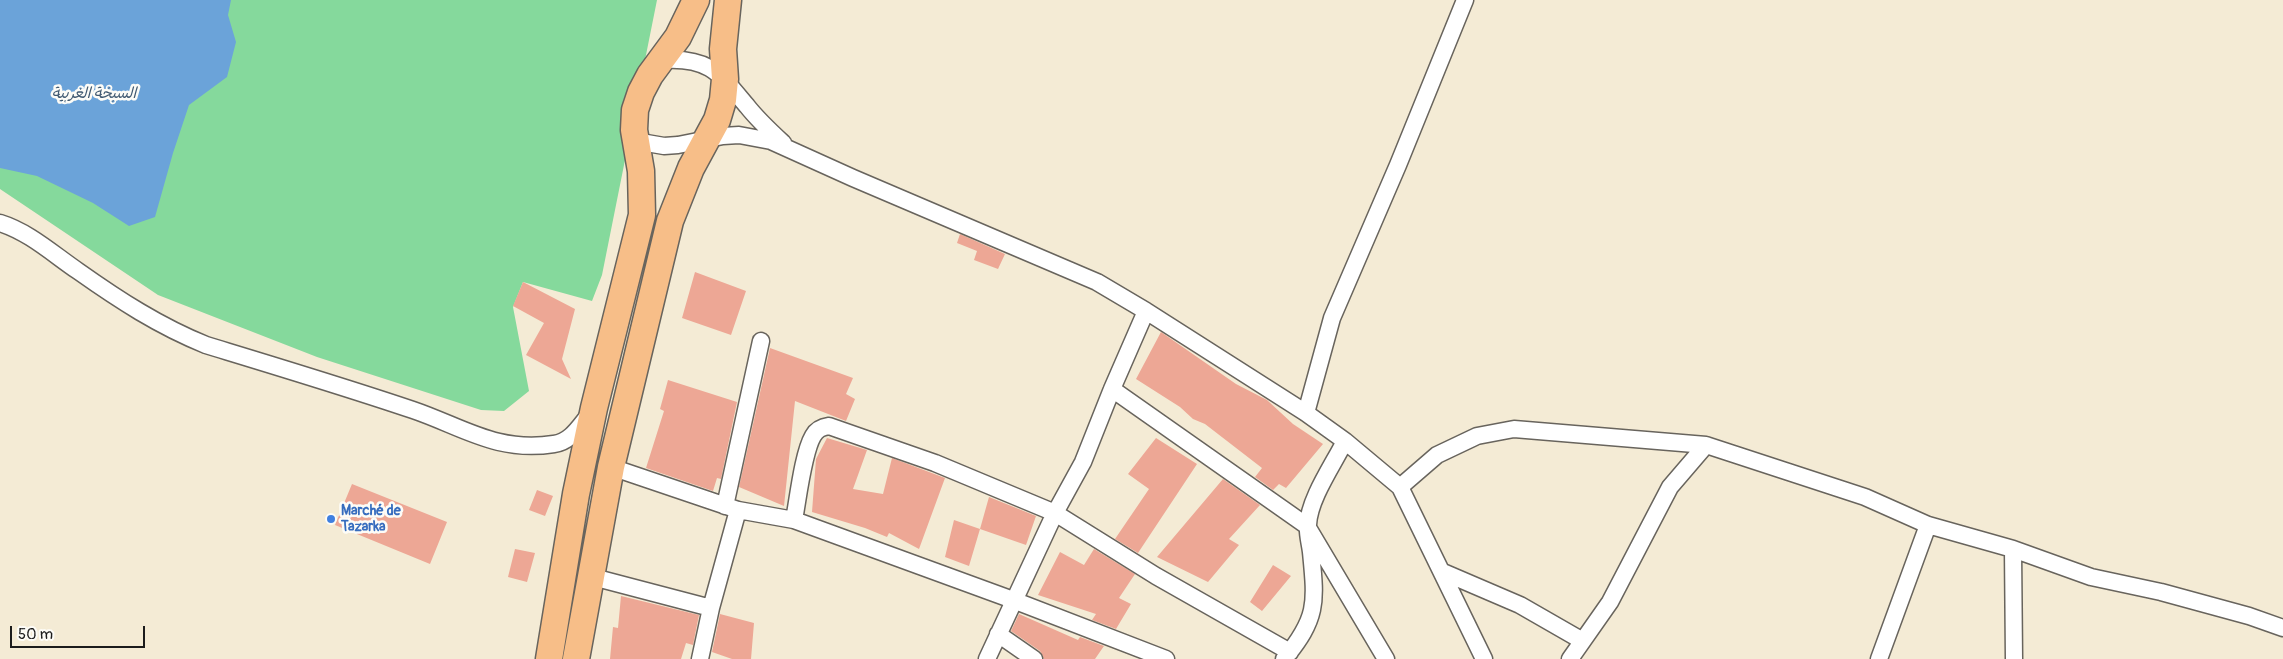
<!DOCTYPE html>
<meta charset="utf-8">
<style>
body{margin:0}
#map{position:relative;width:2283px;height:659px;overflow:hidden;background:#f4ebd5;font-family:Pangolin,sans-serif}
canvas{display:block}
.scale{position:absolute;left:10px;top:626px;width:135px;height:22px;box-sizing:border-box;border:2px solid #1c1c1c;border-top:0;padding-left:6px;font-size:15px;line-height:18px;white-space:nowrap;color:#1c1c1c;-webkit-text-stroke:4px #fdfcf7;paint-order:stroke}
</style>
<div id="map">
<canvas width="2283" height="659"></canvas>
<div class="scale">50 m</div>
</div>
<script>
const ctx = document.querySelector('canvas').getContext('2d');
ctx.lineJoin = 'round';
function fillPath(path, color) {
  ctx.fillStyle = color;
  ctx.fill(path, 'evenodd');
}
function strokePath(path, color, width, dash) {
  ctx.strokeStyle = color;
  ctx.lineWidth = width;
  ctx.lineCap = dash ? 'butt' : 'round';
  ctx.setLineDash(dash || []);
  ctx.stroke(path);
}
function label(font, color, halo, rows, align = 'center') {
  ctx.font = font + ' Pangolin,"Playpen Sans Arabic",sans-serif';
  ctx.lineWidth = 5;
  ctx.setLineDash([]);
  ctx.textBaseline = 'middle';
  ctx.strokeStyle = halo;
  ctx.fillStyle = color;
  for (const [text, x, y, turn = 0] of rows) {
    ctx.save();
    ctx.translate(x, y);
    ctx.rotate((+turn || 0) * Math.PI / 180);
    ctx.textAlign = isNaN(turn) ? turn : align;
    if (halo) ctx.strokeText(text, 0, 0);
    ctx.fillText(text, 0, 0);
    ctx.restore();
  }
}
fillPath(new Path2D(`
 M0 0H657L602 275 592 301 523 282 513 307 529 391 504 411 481 410 317 357 158 295 0 189Z`), '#85d99c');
fillPath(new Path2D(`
 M0 0H231L228 15 236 42 227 77 189 105 173 153 155 217 129 226 93 203 37 176 0 168Z`), '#6ba3d9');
fillPath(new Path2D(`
 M960 234 1005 254 998 269 974 260 977 251 957 243Z
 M695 272 746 291 731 335 682 318Z
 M523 282 575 309 562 359 571 379 526 355 544 323 513 306Z
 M1161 332 1236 384 1267 400 1293 424 1323 444 1286 488 1279 484 1273 490 1255 477 1262 468 1205 424 1193 419 1180 407 1136 379Z
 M770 348 853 378 846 394 855 399 846 421 795 401 784 506 739 487Z
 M668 380 737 402 721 479 717 478 713 491 646 468 664 411 660 409Z
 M827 438 867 450 853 489 883 494 892 458 945 478 919 549 889 533 887 537 865 528 812 512 816 459Z
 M1156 438 1197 464 1138 553 1115 539 1149 489 1128 474Z
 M1223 479 1260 505 1229 539 1239 545 1208 582 1157 557Z
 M352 484 447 522 430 564 335 525Z
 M537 490 553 496 545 516 529 510Z
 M989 497 1036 516 1026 545 980 529Z
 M954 520 980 529 969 566 945 557Z
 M515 549 535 553 527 582 508 577Z
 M1094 549 1135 574 1119 598 1131 604 1116 629 1092 620 1096 614 1038 595 1060 552 1084 565Z
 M1273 565 1291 576 1262 611 1250 602Z
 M621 596 699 615 693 645 686 643 681 659H610L613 627 618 628Z
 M720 614 754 623 751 659H732L712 652Z
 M1019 614 1078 640 1080 637 1104 646 1095 659H1044L1040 651 1011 631Z`), '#eda795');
const minor = new Path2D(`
 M663 60C710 57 720 74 747 106 758 120 770 131 783 143
 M635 141 664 146 678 145 723 136 739 135 771 141 853 178 1097 282 1146 311 1306 413 1345 441 1400 487 1484 659
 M0 223C29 232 53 254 78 271 119 300 159 326 206 345 275 366 345 387 413 410 463 427 497 453 554 444 570 442 579 427 588 416
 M1112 389 1307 526 1386 659
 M1306 413 1332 318 1398 165 1465 0
 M611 467 738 510 794 520 1013 600 1166 659
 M1400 487 1437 455 1477 436 1514 429 1706 445
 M725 506 761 341
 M794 520C798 499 803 453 813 436 817 429 822 427 829 426L935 463 1055 513 1156 576 1290 652
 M2013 549 2014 659
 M1443 572 1520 605 1581 640
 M589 576 711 608
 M998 634 1034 659
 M700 659 711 608 738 510
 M987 659 1055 513 1083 462 1112 389 1146 311
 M1284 659C1318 618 1316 603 1311 552 1310 543 1307 534 1308 525 1309 499 1333 465 1345 441
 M1570 659 1610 602 1670 487 1706 445 1865 497 1928 525 2013 549 2091 577 2161 592 2249 616 2283 628
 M1879 659 1928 525`);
const trunk = new Path2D(`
 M549 659 576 494 594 408 642 215 641 171 634 130 635 110 641 92 650 75 678 37 696 0
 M576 659 611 467 670 221 691 168 717 120 723 100 725 79 723 49 728 0`);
strokePath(minor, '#68645d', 19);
strokePath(trunk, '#68645d', 29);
strokePath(minor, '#fff', 16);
strokePath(trunk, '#f7be88', 26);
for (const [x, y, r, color] of [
 [331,519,5,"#3f7fe0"]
]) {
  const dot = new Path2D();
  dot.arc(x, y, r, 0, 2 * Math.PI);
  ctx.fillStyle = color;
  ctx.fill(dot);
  strokePath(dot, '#fdfcf7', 2);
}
label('bold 14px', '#366cbe', '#fdfcf7', [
 ["Marché de",341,511],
 ["Tazarka",341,527]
], 'left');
label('italic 15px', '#405971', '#fdfcf7', [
 ["السبخة الغربية",94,94]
]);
</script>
